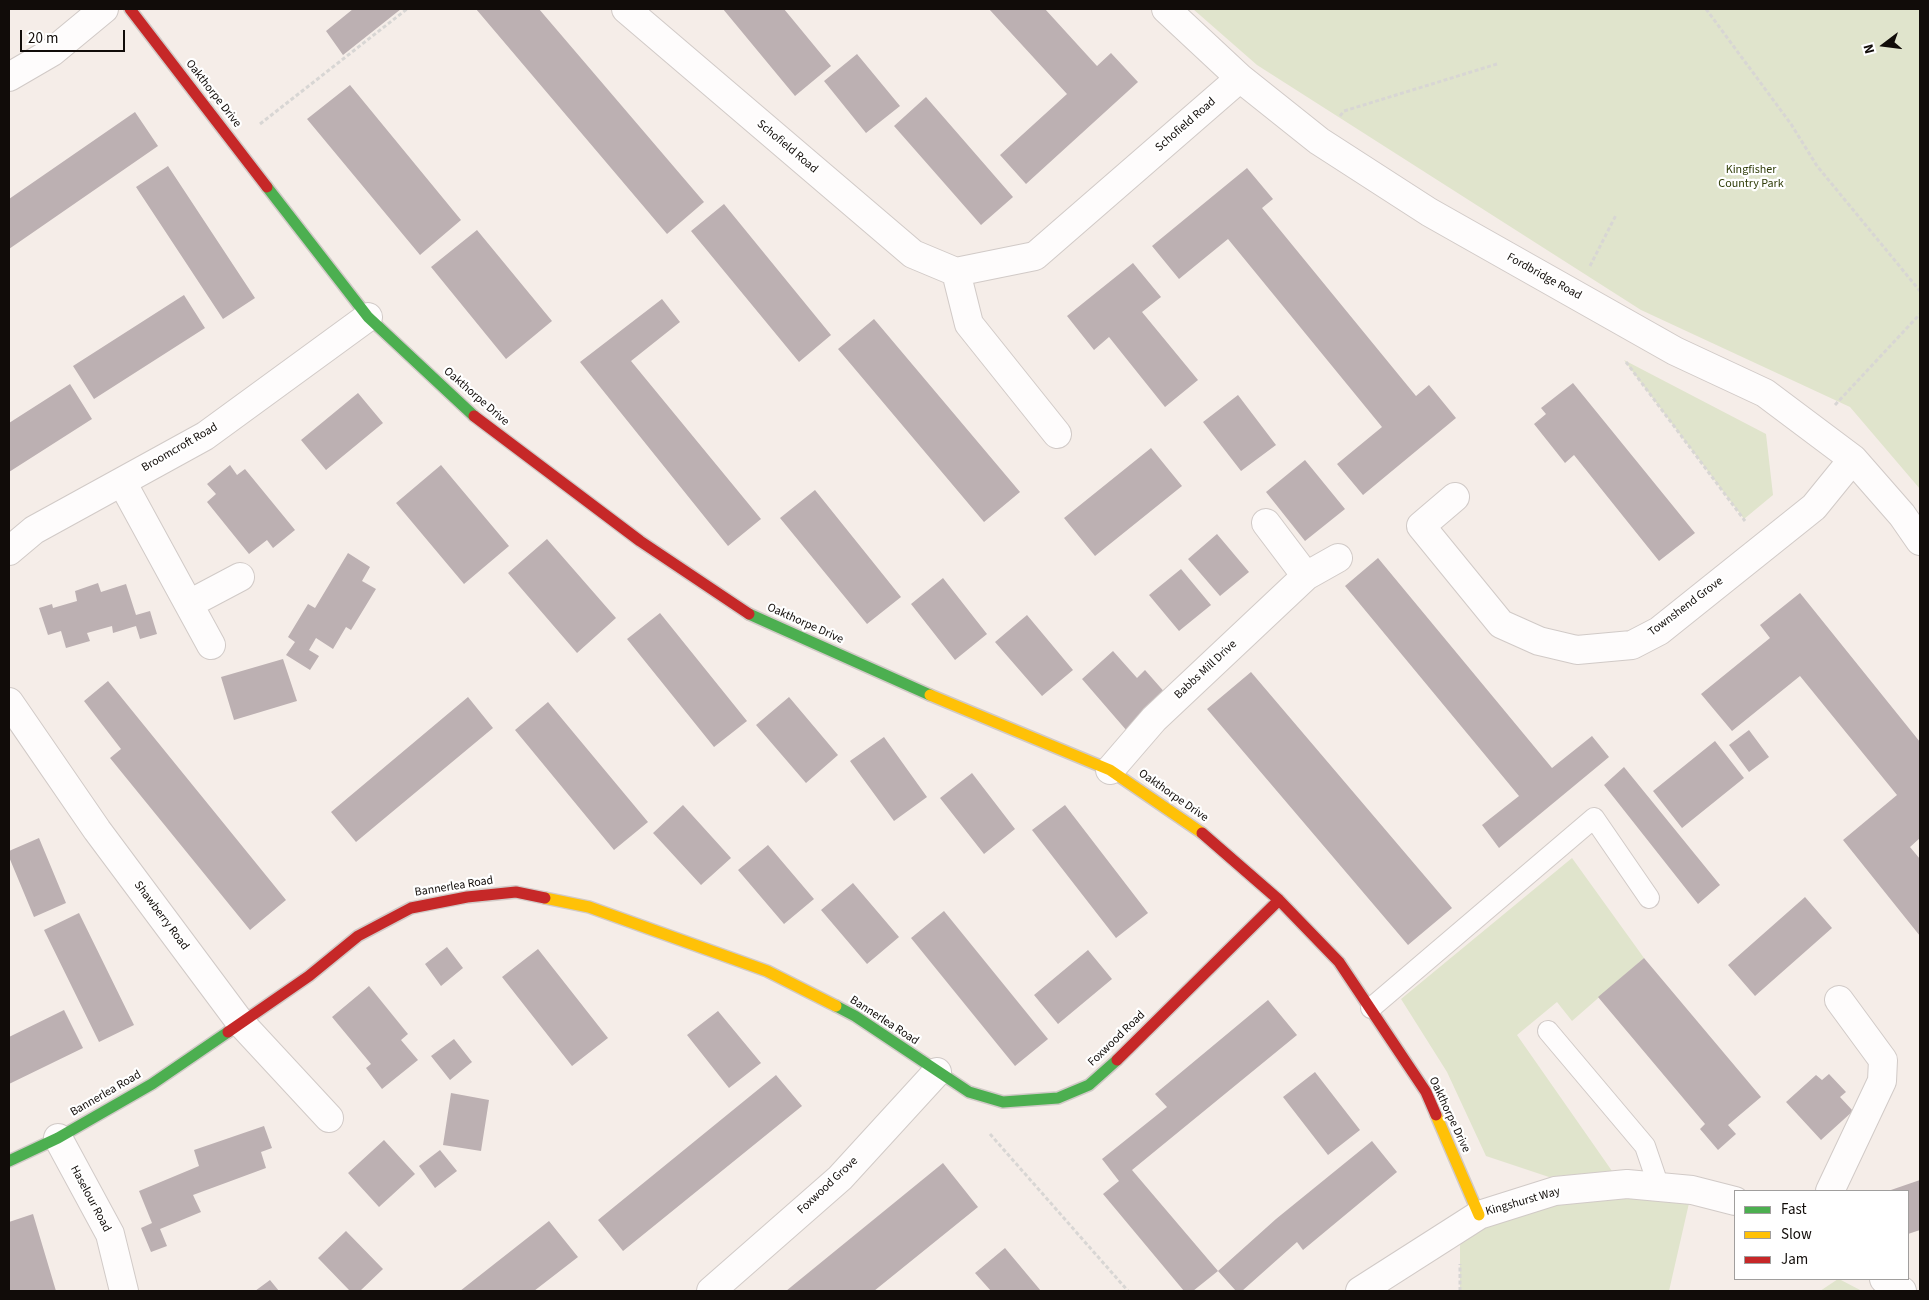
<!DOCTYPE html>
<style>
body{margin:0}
#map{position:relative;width:1929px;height:1300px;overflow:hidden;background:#f5ede8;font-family:"Source Sans 3",sans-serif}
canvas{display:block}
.frame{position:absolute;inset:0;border:10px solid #110c09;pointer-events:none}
.legend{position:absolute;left:1734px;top:1190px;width:175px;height:90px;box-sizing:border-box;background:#fff;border:1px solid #a09e9d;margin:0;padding:6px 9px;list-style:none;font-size:15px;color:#110c09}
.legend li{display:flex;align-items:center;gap:10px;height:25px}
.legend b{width:25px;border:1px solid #a09e9d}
.north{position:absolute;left:1859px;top:20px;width:50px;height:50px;-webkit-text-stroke:4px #fff;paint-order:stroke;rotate:255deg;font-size:14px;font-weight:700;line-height:20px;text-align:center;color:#110c09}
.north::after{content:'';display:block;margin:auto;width:18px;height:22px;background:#110c09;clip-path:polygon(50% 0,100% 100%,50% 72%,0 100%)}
.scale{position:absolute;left:20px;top:30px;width:105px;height:22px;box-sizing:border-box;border:2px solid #110c09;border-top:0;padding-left:6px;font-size:15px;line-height:18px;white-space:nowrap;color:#110c09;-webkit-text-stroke:4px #fff;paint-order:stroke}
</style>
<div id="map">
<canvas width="1929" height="1300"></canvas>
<div class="frame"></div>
<ul class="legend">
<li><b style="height:6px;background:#4caf50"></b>Fast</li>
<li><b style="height:6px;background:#ffc107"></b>Slow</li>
<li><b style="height:6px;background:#c62828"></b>Jam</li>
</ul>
<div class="north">N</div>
<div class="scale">20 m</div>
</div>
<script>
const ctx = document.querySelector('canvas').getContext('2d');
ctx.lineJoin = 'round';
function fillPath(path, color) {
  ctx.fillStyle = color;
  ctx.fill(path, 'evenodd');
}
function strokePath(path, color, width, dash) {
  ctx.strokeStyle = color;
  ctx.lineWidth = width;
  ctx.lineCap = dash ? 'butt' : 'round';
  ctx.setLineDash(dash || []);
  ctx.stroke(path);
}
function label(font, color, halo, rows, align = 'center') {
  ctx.font = font + ' "Source Sans 3",sans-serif';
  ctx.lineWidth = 4.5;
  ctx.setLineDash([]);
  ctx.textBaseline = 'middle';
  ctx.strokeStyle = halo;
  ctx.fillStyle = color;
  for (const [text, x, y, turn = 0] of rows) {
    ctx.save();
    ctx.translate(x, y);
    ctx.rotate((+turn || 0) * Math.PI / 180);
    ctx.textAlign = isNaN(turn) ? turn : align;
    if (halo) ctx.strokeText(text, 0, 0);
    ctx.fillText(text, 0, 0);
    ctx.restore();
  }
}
fillPath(new Path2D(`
 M1193 9H1920V489L1850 407 1641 310 1257 65Z
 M1624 360 1766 434 1773 495 1744 519Z
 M1572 858 1644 958 1572 1021 1557 1002 1517 1035 1612 1171 1549 1177 1486 1156 1447 1072 1401 999Z
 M1692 1190 1669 1291H1460V1245L1479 1215 1555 1191Z
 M1838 1279H1839L1862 1291H1820Z`), '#e0e4cc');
fillPath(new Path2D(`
 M353 9H401L343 55 326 31Z
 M476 9H539L704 202 667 234Z
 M723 9H784L831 66 795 96Z
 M989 9H1045L1097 66 1111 53 1138 82 1026 184 1000 155 1067 94Z
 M857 54 900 106 866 133 824 81Z
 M350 85 461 220 420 255 307 119Z
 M926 97 1013 197 981 225 894 126Z
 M135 112 158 146 9 249V199Z
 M168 166 255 298 223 319 136 187Z
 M1247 168 1273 199 1262 208 1416 396 1429 385 1456 418 1363 495 1337 464 1382 427 1228 239 1179 279 1152 246Z
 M724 204 831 335 799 362 691 231Z
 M477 230 552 321 506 359 431 267Z
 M1133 263 1161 297 1142 312 1198 380 1165 407 1109 337 1094 350 1067 316Z
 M184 295 205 328 94 399 73 366Z
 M662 299 680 322 631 361 761 519 728 546 580 362Z
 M874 319 1020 492 984 522 838 349Z
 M1573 383 1695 533 1659 561 1574 455 1565 463 1534 424 1546 414 1541 408Z
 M70 384 92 419 9 472V423Z
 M358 393 383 423 326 470 301 440Z
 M1238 395 1276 445 1241 471 1203 422Z
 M1151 448 1182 486 1095 556 1064 518Z
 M1305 460 1345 509 1305 541 1266 492Z
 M230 465 237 475 245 469 295 530 273 548 267 540 249 554 207 502 216 494 207 484Z
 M441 465 509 546 464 584 396 503Z
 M815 490 901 597 867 624 780 518Z
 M1217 534 1249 572 1220 596 1188 559Z
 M547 539 616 618 577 653 508 573Z
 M348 553 370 567 362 581 376 589 351 630 346 627 333 649 316 638 309 650 319 656 310 670 286 655 295 642 288 637 308 604 315 608Z
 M1378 558 1552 768 1592 736 1609 757 1499 848 1482 825 1519 796 1345 586Z
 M1181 569 1211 605 1179 631 1149 595Z
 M943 578 987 634 955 660 911 604Z
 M98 583 101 592 126 584 136 615 150 611 157 634 140 639 136 626 113 633 112 626 87 633 90 641 66 648 61 631 48 635 39 608 52 604 53 608 77 601 75 591Z
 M1800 593 1920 742V838L1910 847 1920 859V936L1843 840 1897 795 1800 676 1732 731 1701 694 1770 638 1760 625Z
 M660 613 747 721 714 747 627 639Z
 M1027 615 1073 670 1042 696 995 642Z
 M1113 651 1137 678 1145 670 1167 695 1127 731 1082 679Z
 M283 659 297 701 234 720 221 677Z
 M1251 672 1452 908 1408 945 1207 709Z
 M108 681 286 900 250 930 110 758 121 749 84 701Z
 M468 697 493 728 356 842 331 812Z
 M789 697 838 755 806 783 756 725Z
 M548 702 648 822 614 850 515 730Z
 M1749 730 1769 757 1749 772 1729 745Z
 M884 737 927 797 894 821 850 761Z
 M1715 741 1744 778 1682 828 1653 791Z
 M1624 767 1720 885 1698 904 1604 785Z
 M972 773 1015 829 984 854 940 798Z
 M683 805 731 858 701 885 653 833Z
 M1065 805 1148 913 1116 938 1032 830Z
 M39 838 66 903 34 917 9 857V851Z
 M768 845 814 899 784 924 738 870Z
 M853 883 899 937 867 964 821 910Z
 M1805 897 1832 928 1755 996 1728 965Z
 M944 911 1048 1039 1015 1066 911 938Z
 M79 913 134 1025 99 1042 44 930Z
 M447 947 463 968 441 986 425 964Z
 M538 949 608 1038 572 1066 502 977Z
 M1088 950 1112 979 1058 1024 1034 995Z
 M1644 958 1761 1097 1728 1125 1736 1134 1718 1150 1700 1129 1705 1124 1598 997Z
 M369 986 408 1034 401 1040 418 1060 382 1089 366 1068 371 1064 332 1017Z
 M1268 1000 1297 1035 1132 1170 1218 1271 1193 1291H1184L1103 1194 1119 1181 1102 1159 1167 1107 1155 1094Z
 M64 1010 83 1048 9 1084V1037Z
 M718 1011 761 1063 729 1088 687 1035Z
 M454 1039 472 1062 450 1080 431 1056Z
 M1315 1072 1360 1130 1328 1155 1283 1097Z
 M1829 1074 1846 1092 1840 1097 1853 1111 1821 1140 1786 1102 1816 1075 1822 1080Z
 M776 1075 802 1106 623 1251 598 1220Z
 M451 1093 489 1100 481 1151 443 1145Z
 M264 1126 272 1148 261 1152 266 1168 193 1195 201 1212 160 1229 167 1246 151 1252 141 1228 152 1223 139 1191 199 1166 194 1150Z
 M384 1140 415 1174 379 1207 348 1173Z
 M1372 1141 1397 1172 1303 1250 1297 1242 1242 1291H1236L1218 1271 1276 1219Z
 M440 1150 457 1171 435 1188 419 1166Z
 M943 1163 978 1207 874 1291H786Z
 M1920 1180V1230L1908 1234V1191H1888Z
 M33 1214 56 1291H9V1222Z
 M549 1221 578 1257 534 1291H460Z
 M346 1231 383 1269 360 1291H350L318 1258Z
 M1005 1248 1041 1291H991L975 1273Z
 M270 1280 279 1291H255Z`), '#bcb0b2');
const lane = new Path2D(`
 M1371 1008 1594 818 1649 898
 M1548 1031 1645 1146 1659 1187`);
const street = new Path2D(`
 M626 9 913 254 956 272 1035 256 1240 78
 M1166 9 1240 78 1319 141 1429 212 1675 351 1765 393 1853 459 1902 515 1920 541
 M9 77 52 52 104 9
 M956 272 969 324 1057 434
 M122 482 211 645
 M1455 497 1421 526 1501 624 1539 641 1577 650 1632 645 1659 631 1814 507 1853 459
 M1266 523 1306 576
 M9 551 34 530 205 436 368 317
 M189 604 240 577
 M9 702 97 830 240 1022 329 1118
 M1110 770 1154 719 1306 576 1338 558
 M58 1138 110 1234 124 1291
 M1830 1191 1882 1081 1883 1060 1839 1000
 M1884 1279 1902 1291
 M711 1291 840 1178 937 1072
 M1360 1291 1479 1215 1555 1191 1627 1184 1692 1190 1735 1201`);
const fast = new Path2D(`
 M267 187 368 317 474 416
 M749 614 930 695
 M836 1006 855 1016 969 1092 1003 1102 1058 1098 1089 1085 1117 1060
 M9 1161 58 1138 152 1084 228 1032`);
const slow = new Path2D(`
 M930 695 1110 770 1202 833
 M545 898 589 907 767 971 836 1006
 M1436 1115 1479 1215`);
const jam = new Path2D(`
 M130 9 267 187
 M474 416 640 541 749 614
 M1202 833 1279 900 1339 962 1426 1092 1436 1115
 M228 1032 309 976 358 936 411 908 467 897 516 892 545 898
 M1117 1060 1279 900`);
strokePath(lane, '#d1cac7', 22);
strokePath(street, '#d1cac7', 30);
strokePath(fast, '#d1cac7', 14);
strokePath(slow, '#d1cac7', 14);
strokePath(jam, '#d1cac7', 14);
strokePath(new Path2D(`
 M1706 9 1791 124 1817 166 1920 291
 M1340 116 1344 111 1497 64
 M260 124 407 9
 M1590 266 1616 215
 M1626 362 1745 521
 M1835 405 1920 314
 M990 1134 1128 1291
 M1460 1291V1264`), '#d8d6d4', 3, [4, 2.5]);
strokePath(lane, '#fefcfc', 20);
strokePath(street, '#fefcfc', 28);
strokePath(fast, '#4caf50', 11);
strokePath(slow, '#ffc107', 11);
strokePath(jam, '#c62828', 11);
label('12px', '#110c09', '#fff', [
 ["Oakthorpe Drive",213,94,52],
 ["Schofield Road",1186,125,-41],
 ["Schofield Road",787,147,40],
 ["Fordbridge Road",1544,277,29],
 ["Oakthorpe Drive",476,397,41],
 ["Broomcroft Road",180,448,-30],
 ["Townshend Grove",1686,607,-37],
 ["Oakthorpe Drive",805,624,24],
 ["Babbs Mill Drive",1206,670,-43],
 ["Oakthorpe Drive",1173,796,35],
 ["Bannerlea Road",454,887,-9],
 ["Shawberry Road",161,916,53],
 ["Bannerlea Road",884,1021,33],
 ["Foxwood Road",1117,1039,-44],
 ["Bannerlea Road",106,1094,-30],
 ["Oakthorpe Drive",1449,1115,65],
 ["Foxwood Grove",828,1186,-43],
 ["Haselour Road",90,1199,62],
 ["Kingshurst Way",1523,1202,-16]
]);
label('12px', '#303d09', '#fff', [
 ["Kingfisher",1751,170],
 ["Country Park",1751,184]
]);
</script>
